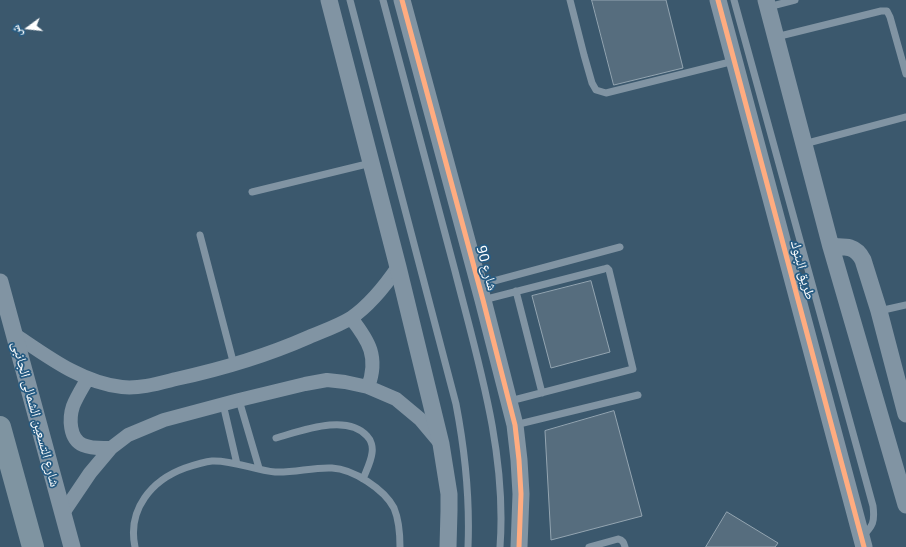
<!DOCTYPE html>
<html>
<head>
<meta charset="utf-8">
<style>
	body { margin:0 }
	#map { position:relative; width:906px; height:547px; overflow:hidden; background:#3b586d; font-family:"Exo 2","Noto Naskh Arabic",sans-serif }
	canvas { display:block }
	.north { position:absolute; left:8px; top:8px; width:40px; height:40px; -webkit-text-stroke:3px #265b82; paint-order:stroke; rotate:255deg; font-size:11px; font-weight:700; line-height:16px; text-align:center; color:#fff }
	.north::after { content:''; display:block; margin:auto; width:14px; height:18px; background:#fff; clip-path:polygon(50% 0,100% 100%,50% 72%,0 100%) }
</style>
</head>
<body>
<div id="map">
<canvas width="906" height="547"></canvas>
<div class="north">ش</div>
</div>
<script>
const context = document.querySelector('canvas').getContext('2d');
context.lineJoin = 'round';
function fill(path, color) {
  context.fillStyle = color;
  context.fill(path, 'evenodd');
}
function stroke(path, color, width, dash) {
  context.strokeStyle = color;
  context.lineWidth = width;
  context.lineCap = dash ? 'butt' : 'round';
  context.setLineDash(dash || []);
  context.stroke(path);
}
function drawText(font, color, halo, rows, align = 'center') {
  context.font = font + ' "Exo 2","Noto Naskh Arabic",sans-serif';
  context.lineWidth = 3.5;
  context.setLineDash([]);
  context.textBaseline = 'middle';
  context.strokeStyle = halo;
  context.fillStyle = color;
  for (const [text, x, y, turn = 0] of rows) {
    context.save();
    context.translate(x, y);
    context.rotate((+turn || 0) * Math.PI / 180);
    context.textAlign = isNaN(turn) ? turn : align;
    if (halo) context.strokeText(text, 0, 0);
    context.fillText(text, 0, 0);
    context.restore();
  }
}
const building = new Path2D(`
	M 592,0 L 666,0 L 683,68 L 614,85 Z
	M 591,281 L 610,352 L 551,368 L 532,296 Z
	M 614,411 L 642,516 L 551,540 L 545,431 Z
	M 727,512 L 778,543 L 775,547 L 706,547 Z`);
const service = new Path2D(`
	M 350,0 L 456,404 C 465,451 470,499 468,547
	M 383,0 C 407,90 431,181 455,271 C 478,361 507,453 500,547
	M 570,0 L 584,55 L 592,83 L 596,90 L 606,93 L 734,61
	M 734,0 L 873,506 C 875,522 873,526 862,537
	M 768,7 L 795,0
	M 776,37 L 881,11 L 887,11 L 890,17 L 906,74
	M 804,144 L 906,117
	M 252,192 L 371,163
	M 200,235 L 234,365
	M 479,285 L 620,247
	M 516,291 L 542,393
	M 483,300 L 604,269 L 607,268 L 609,270 L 633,369 L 510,401
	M 879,311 L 906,305
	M 239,400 L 259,468
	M 223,404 L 237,464
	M 515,425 L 638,395
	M 276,438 C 301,431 347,413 367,436 C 371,440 373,447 372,453 C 371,462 366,471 363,479
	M 135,547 C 127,509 152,480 185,468 C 194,465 203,462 212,461 C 233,460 254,470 275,472 C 294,473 313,467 332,468 C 353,469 384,489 394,508 C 399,520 400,534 400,547
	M 589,547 L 618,539 C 623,540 624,543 625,547`);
const minor = new Path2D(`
	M 351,318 C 369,341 379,357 368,387
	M 14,334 C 47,356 82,383 122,387 C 140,389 160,383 176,379 C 222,369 266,356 309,337 C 323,331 338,326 351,318 C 370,305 385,286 398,267
	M 88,378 C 83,387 77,396 73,406 C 69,418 69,439 83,445 C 92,449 102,448 111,448
	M 63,513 L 90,473 L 111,448 L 128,435 L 164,420 L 239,400 L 305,384 L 327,380 L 345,382 L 368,387 L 396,399 L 420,419 L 441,444`);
const tertiary = new Path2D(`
	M 329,0 L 398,267 L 441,444 L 449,494 L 449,511 L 448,547
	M 402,0 L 483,300 L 515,425 L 519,460 L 521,494 L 519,547
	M 718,0 L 864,547
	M 766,0 L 831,247 L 906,505
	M 831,247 C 846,246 856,246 863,260 L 879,311 L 906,414
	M 0,282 L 72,547`);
const primary = new Path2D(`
	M 0,427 L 33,547`);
const cycleway = new Path2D(`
	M 402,0 L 483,300 L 515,425 L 519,460 L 521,494 L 519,547
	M 718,0 L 864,547`);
const streetNames = [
	["شارع 90",487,268,75],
	["طريق البنوك",803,270,75],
	["شارع التسعين الشمالى الجانبى",36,414,75]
];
fill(building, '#566d7e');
stroke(building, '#94a5b1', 1);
stroke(service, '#8194a3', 7);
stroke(minor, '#8194a3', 14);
stroke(tertiary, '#8194a3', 17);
stroke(primary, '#7f94a1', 22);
stroke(cycleway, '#ffac80', 5);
drawText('14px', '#fff', '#265b82', streetNames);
</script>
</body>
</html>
